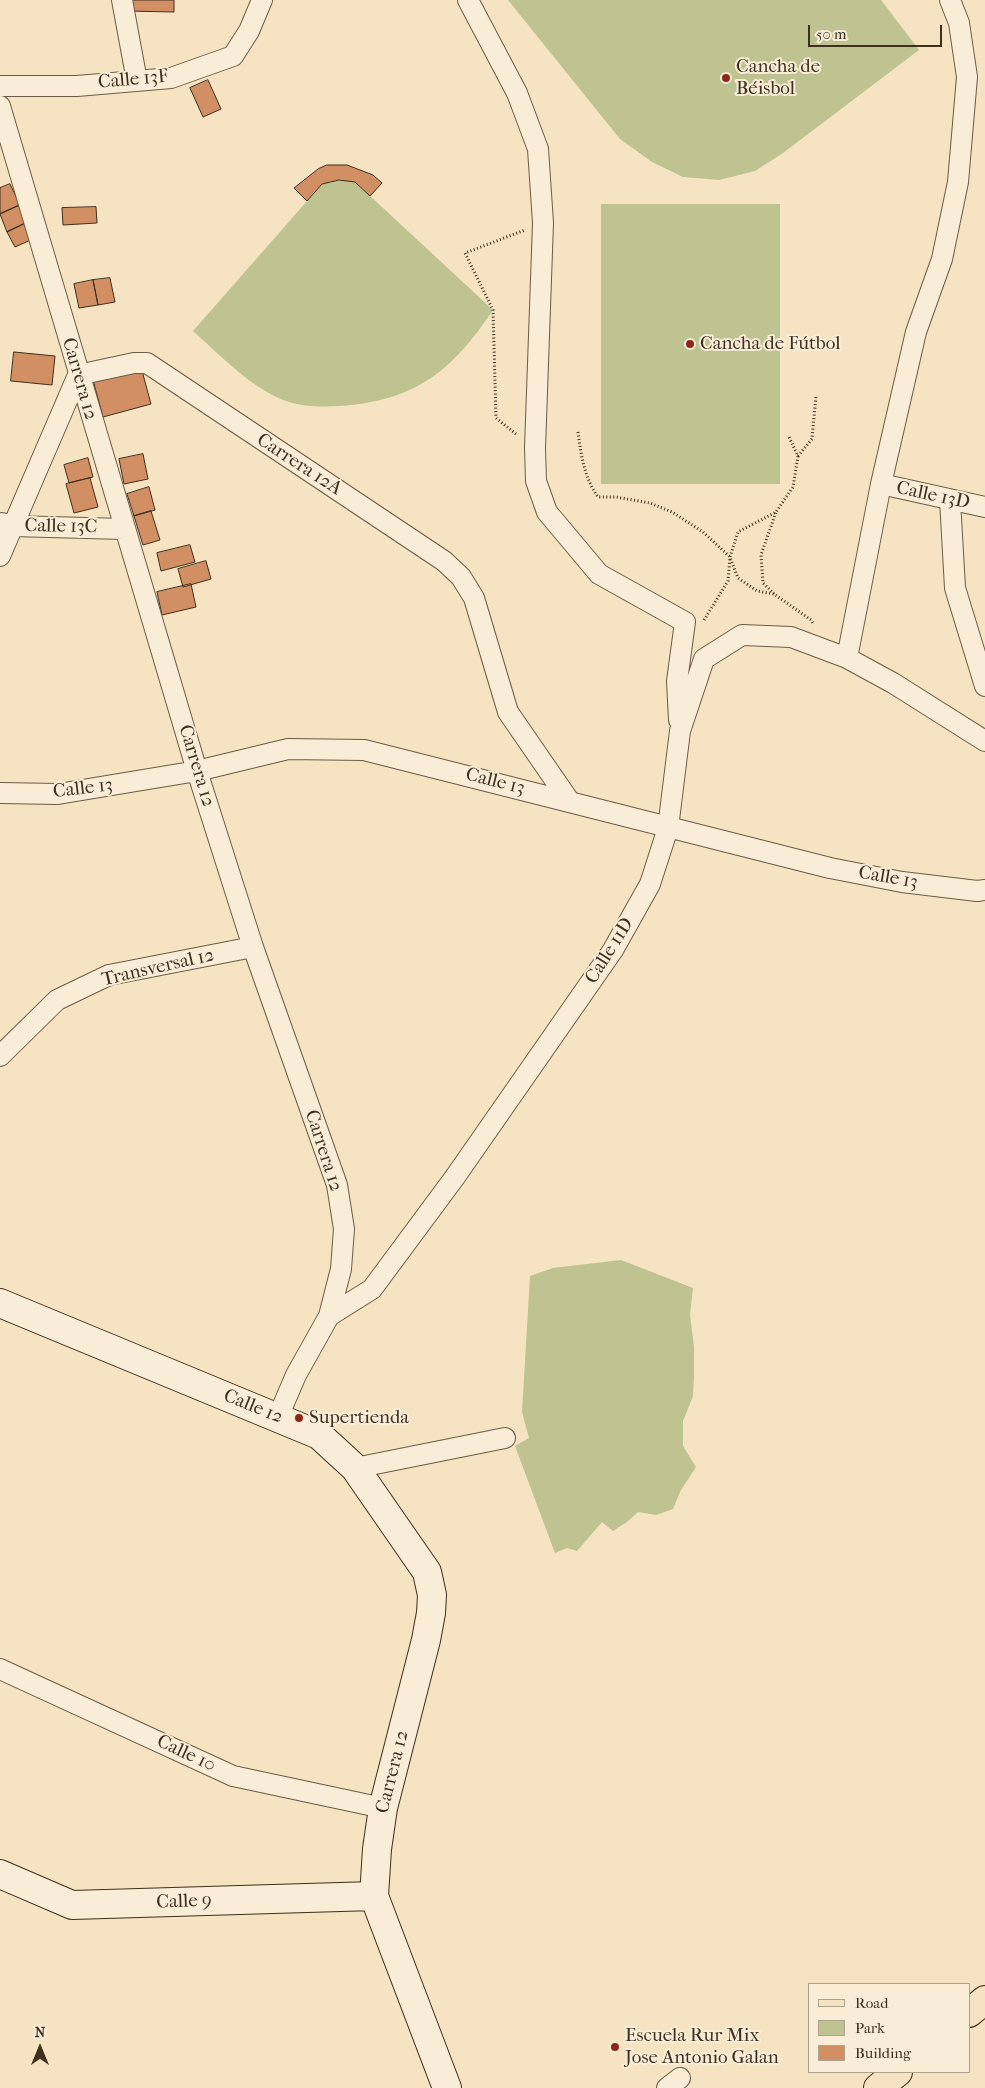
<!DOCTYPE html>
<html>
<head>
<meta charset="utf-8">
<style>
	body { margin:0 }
	#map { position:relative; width:985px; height:2088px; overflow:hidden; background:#f6e3c1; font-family:"IM FELL French Canon",serif }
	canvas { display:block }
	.legend { position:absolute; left:808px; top:1983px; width:162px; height:90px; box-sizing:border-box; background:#f9edd7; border:1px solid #aea18d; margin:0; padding:6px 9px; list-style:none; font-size:15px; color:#3e2f1e }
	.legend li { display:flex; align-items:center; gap:10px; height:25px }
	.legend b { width:25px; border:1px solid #aea18d }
	.north { position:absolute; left:15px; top:2023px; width:50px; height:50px; -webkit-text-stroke:4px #f9edd7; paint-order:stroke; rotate:0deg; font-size:14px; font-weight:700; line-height:20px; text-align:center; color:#3e2f1e }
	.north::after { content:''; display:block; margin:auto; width:18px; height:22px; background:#3e2f1e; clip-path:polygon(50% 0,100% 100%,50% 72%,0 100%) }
	.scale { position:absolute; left:808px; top:25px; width:134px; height:22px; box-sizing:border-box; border:2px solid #3e2f1e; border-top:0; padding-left:6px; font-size:15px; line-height:18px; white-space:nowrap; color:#3e2f1e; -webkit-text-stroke:4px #f9edd7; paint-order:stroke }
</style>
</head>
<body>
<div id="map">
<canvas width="985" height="2088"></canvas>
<ul class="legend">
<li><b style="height:6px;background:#f6e3c1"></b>Road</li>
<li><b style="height:14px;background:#bec391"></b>Park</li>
<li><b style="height:14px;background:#d28f64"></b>Building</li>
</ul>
<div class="north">N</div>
<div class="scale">50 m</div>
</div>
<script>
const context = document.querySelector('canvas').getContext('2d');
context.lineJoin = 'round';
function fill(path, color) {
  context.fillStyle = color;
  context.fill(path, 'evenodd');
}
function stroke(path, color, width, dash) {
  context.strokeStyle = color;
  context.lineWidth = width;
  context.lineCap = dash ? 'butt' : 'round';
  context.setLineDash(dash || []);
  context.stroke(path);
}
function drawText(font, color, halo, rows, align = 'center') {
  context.font = font + ' "IM FELL French Canon",serif';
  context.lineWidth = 4;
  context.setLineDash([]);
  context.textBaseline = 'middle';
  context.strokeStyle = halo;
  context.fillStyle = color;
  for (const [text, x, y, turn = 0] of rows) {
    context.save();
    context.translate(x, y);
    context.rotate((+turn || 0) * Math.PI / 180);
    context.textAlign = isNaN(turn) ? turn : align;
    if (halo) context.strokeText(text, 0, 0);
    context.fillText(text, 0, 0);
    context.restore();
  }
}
const green = new Path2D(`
	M 508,0 L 881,0 L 919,50 L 783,153 L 755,171 L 719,180 L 683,177 L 652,162 L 620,139 Z
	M 339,180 L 355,182 L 493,310 C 452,371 416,401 339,406 C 320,407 302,407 283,400 C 248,385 221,356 193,331 L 322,184 Z
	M 601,204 L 780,204 L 780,484 L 601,484 Z
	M 621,1260 L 693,1288 L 690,1315 L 694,1347 L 694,1375 L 693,1396 L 683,1421 L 683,1446 L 696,1467 L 681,1490 L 673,1509 L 656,1515 L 638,1512 L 627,1522 L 613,1531 L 602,1522 L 577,1551 L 567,1548 L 555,1553 L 515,1446 L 529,1438 L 522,1412 L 530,1276 L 553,1268 Z`);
const building = new Path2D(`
	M 126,0 L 174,0 L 174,12 L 126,11 Z
	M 208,80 L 221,109 L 203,117 L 190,88 Z
	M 327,165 L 347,165 L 373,175 L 382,183 L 370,196 L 355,182 L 339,180 L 322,184 L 307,201 L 294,188 L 318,169 Z
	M 10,184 L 20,205 L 0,214 L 0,188 Z
	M 20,205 L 28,222 L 7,232 L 0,214 Z
	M 96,207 L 97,223 L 63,225 L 62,208 Z
	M 28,222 L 35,238 L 15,247 L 7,232 Z
	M 110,278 L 115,302 L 98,305 L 93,280 Z
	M 93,280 L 98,305 L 79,308 L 74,284 Z
	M 14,352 L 55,356 L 52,385 L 11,381 Z
	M 141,367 L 151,404 L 103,417 L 93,380 Z
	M 143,454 L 148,479 L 124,484 L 119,459 Z
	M 88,458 L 93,477 L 69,483 L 64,465 Z
	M 90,478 L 98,507 L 74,513 L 66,484 Z
	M 149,487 L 155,510 L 134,516 L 127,494 Z
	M 151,511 L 160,540 L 143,545 L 134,516 Z
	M 190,545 L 195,562 L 161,571 L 157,553 Z
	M 206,561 L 211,579 L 183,587 L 178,569 Z
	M 191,584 L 196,607 L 162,615 L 157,592 Z`);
const path = new Path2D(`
	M 578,432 C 581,455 584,477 598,497 L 616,497 L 650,503 L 672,512 L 703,532 L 730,557 L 738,578 L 757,591 L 774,594 L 811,620 L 814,625
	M 516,434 L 496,418 L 493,310 L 465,253 L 525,230
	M 798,456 L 812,439 L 816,396
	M 774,594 L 763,583 L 761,555 L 776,512
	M 704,620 L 728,581 L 730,557 L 738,532 L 776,512 L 793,487 L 798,456 L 789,437`);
const street = new Path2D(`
	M 122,0 L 137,81
	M 468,0 L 517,93 L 538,149 L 543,223 L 535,448 L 536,481 L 547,512 L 599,574 L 685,622 L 677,681 L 679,720
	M 0,86 L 77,86 L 171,78 L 233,56 L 249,31 L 262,0
	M 0,106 L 197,771 L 253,947 L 337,1185 L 344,1229 L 341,1269 L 329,1316 L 296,1375 L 278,1417
	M 881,484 L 985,507
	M 950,500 L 955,588 L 985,686
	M 2,523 L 12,526 L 124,529
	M 0,556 L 78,375 L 134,363 L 147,363 L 444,561 L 461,577 L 474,598 L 508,712 L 570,802
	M 847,658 L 881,484 L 916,332 L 942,259 L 958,182 L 967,77 L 959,23 L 950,0
	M 0,793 L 58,794 L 197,771 L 288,749 L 364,750 L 830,868 L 902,882 L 977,891 L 985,890
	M 0,1056 L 57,1000 L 109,975 L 253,947
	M 329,1316 L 372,1289 L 455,1177 L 613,950 L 650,884 L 668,828 L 680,731 L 704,659 L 742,635 L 791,637 L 847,658 L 893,683 L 985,741
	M 355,1468 L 505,1438
	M 0,1669 L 233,1776 L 383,1808
	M 667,2088 L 680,2078`);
const secondary = new Path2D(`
	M 0,1303 L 319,1435 L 355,1468 L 427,1572 L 432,1595 L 431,1613 L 426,1640 L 383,1808 L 377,1849 L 374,1896 L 447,2088
	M 0,1874 L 72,1905 L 374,1896`);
const primary = new Path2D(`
	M 969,2013 L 985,2000
	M 878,2088 L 898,2072`);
const markers = [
	[726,78,5,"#8f2418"],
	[690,344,5,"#8f2418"],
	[299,1418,5,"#8f2418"],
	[615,2047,5,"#8f2418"]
];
const poiNames = [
	["Cancha de",736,67],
	["Béisbol",736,89],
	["Cancha de Fútbol",700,344],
	["Supertienda",309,1418],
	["Escuela Rur Mix",625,2036],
	["Jose Antonio Galan",625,2058]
];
const streetNames = [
	["Calle 13F",133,80,-5],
	["Carrera 12",79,379,74],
	["Carrera 12A",299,465,33],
	["Calle 13D",933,496,12],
	["Calle 13C",61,527,1],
	["Carrera 12",196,766,73],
	["Calle 13",495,782,14],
	["Calle 13",83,789,-7],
	["Calle 13",888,878,10],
	["Calle 11D",610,951,-58],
	["Transversal 12",158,968,-13],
	["Carrera 12",323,1151,72],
	["Calle 12",253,1407,22],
	["Calle 10",186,1754,25],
	["Carrera 12",393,1772,-76],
	["Calle 9",184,1902,-2]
];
fill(green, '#bec391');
fill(building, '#d28f64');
stroke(building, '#3e2f1e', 1);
stroke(street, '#6c5c47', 22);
stroke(secondary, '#3e2f1e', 30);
stroke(primary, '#3e2f1e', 30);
stroke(path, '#3e2f1e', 3, [1, 2.5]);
stroke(street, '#f9edd7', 20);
stroke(secondary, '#f9edd7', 28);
stroke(primary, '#f6e3c1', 28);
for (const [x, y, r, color] of markers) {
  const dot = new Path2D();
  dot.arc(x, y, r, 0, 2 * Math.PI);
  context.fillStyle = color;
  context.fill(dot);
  stroke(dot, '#f9edd7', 2);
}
drawText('19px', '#3e2f1e', '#f9edd7', poiNames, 'left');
drawText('19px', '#3e2f1e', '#f9edd7', streetNames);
</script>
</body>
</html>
